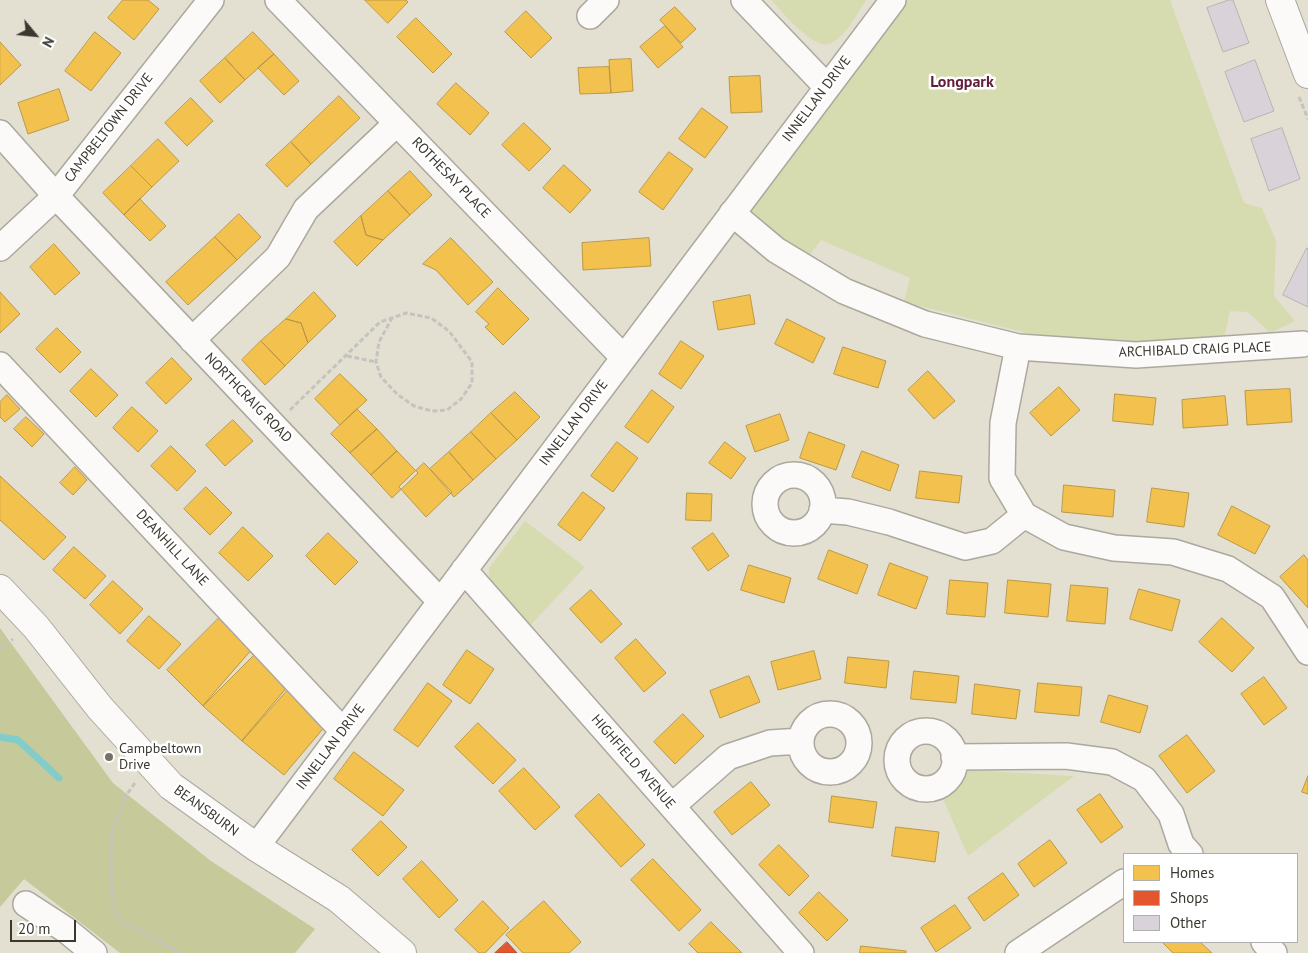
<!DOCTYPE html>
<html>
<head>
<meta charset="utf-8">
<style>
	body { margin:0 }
	#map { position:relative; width:1308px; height:953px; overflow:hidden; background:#e3e0d2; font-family:"PT Sans",sans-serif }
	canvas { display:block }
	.legend { position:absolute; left:1123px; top:853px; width:175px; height:90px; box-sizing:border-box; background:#fff; border:1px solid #b0afac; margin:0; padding:6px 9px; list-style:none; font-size:15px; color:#3a382f }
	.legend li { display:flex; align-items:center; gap:10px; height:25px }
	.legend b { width:25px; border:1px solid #b0afac }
	.north { position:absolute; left:10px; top:10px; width:50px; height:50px; -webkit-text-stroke:4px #fff; paint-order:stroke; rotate:118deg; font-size:14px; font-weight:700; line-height:20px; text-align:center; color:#3a382f }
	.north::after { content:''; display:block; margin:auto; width:18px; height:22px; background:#3a382f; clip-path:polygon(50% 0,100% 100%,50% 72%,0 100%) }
	.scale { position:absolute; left:10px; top:920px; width:66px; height:22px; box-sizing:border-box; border:2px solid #3a382f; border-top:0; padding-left:6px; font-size:15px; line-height:18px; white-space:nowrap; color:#3a382f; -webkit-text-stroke:4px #fff; paint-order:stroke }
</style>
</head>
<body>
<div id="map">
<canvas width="1308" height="953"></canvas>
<ul class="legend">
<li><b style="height:14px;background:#f2c14e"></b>Homes</li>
<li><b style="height:14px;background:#e4572e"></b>Shops</li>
<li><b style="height:14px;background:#d9d2d9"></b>Other</li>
</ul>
<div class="north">N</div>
<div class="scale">20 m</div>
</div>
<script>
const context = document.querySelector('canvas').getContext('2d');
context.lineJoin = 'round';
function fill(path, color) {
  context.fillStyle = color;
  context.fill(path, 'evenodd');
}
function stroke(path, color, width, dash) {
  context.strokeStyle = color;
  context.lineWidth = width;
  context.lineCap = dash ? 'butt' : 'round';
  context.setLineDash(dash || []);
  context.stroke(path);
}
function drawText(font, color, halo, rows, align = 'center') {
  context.font = font + ' "PT Sans",sans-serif';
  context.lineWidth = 5;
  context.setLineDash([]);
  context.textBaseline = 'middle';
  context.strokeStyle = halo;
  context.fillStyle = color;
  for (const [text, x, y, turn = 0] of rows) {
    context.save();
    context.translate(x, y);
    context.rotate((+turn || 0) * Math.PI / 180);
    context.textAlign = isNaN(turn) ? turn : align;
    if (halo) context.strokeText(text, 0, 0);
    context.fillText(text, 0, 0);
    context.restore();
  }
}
const green = new Path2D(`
	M 771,0 L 866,0 C 857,14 847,34 832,43 C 815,53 782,11 771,0 Z
	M 907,0 L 1170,0 L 1244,203 L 1262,208 L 1276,241 L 1274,296 L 1295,321 L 1270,333 L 1248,312 L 1230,311 L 1223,342 L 1148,344 L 1031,334 L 904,302 L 910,278 L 821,240 L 808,257 L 749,213 Z
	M 525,521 L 585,567 L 528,628 L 492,591 L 489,578 L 489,568 Z
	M 969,770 L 1074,776 L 968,856 L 943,799 L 958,787 Z`);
const forest = new Path2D(`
	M 0,628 L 113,783 L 211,861 L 315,929 L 295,953 L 120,953 L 24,879 L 0,907 Z`);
const homes = new Path2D(`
	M 123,0 L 148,0 L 159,9 L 134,40 L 108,18 Z
	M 365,0 L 406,0 L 408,2 L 388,23 Z
	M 675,7 L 696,29 L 681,43 L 660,20 Z
	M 526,11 L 552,38 L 531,58 L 505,32 Z
	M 416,18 L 452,54 L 433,73 L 397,37 Z
	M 665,26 L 683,47 L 658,68 L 640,47 Z
	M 95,32 L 121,53 L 91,91 L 65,71 Z
	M 253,32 L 274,54 L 245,80 L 225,58 Z
	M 0,42 L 21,65 L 0,85 Z
	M 274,54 L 299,81 L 284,95 L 258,68 Z
	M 225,58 L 245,80 L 220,103 L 200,81 Z
	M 631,59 L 633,91 L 611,93 L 609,60 Z
	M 609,67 L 611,93 L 580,94 L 578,68 Z
	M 760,76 L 762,112 L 731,113 L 729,77 Z
	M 456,83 L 489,113 L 470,135 L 437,104 Z
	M 59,89 L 69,120 L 28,134 L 18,103 Z
	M 339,96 L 360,118 L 311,164 L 291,142 Z
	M 191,98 L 213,121 L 187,146 L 165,123 Z
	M 702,108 L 728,127 L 705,158 L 679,139 Z
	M 524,123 L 551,149 L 529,171 L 502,145 Z
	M 158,139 L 179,161 L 152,187 L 131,166 Z
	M 291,142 L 311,164 L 287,187 L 266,165 Z
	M 669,152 L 693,169 L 663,210 L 639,192 Z
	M 564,165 L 591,190 L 570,213 L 543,188 Z
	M 131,166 L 152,187 L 124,215 L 103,193 Z
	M 410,171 L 432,195 L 410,215 L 388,191 Z
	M 388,191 L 410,215 L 383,240 L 366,235 L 361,216 Z
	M 140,199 L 166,226 L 150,241 L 124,215 Z
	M 239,214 L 261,237 L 237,260 L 215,237 Z
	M 361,216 L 366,235 L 383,240 L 357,266 L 334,242 Z
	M 215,237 L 237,260 L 188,305 L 166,282 Z
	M 451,238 L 493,282 L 468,305 L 436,270 L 423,264 Z
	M 649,238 L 651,266 L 583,270 L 582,243 Z
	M 54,244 L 80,273 L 55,295 L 30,267 Z
	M 498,288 L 529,319 L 503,345 L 485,327 L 489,324 L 476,312 Z
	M 0,292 L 20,314 L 0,333 Z
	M 314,292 L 336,316 L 308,343 L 301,323 L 286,319 Z
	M 750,295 L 755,324 L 718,330 L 713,302 Z
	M 286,319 L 301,323 L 308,343 L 285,366 L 261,341 Z
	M 787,319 L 825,338 L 813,363 L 775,344 Z
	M 57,328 L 81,352 L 60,373 L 36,349 Z
	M 261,341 L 285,366 L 265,385 L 242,360 Z
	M 681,341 L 704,356 L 681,389 L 659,374 Z
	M 843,347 L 886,361 L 878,388 L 834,374 Z
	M 172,358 L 192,379 L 166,404 L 146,383 Z
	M 91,369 L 118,395 L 96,417 L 70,391 Z
	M 928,371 L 955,401 L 934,419 L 908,390 Z
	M 340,374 L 367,400 L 340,425 L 315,399 Z
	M 1059,387 L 1080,410 L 1051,436 L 1030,413 Z
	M 1290,389 L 1292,422 L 1247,425 L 1245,391 Z
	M 652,390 L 674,407 L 648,443 L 625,427 Z
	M 515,392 L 540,417 L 517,440 L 491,413 Z
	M 1115,394 L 1156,398 L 1153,425 L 1113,421 Z
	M 7,395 L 20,409 L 5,422 L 0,417 L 0,402 Z
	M 1225,396 L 1228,425 L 1183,428 L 1182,400 Z
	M 132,407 L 158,431 L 138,452 L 113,428 Z
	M 357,409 L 377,429 L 350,453 L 331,434 Z
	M 491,413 L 517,440 L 496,459 L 471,432 Z
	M 780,414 L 789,440 L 755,452 L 746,426 Z
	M 26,417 L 44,434 L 32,447 L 14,429 Z
	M 233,420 L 253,441 L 225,466 L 206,445 Z
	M 377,429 L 397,451 L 371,475 L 350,453 Z
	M 471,432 L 496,459 L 473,480 L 449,452 Z
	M 809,432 L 845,445 L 836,470 L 800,458 Z
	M 617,442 L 638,458 L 613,492 L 591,476 Z
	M 725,442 L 746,458 L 731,479 L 709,463 Z
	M 171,446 L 196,471 L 177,491 L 151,466 Z
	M 397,451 L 418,473 L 392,498 L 371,475 Z
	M 862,451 L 899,465 L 890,491 L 852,477 Z
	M 449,452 L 473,480 L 454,497 L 430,469 Z
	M 424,463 L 452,492 L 426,517 L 399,487 Z
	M 75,467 L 87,480 L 73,495 L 60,483 Z
	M 920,471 L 962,476 L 959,503 L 916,498 Z
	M 0,476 L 66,537 L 44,560 L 0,520 Z
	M 1064,485 L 1115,490 L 1113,517 L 1062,512 Z
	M 206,487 L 232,513 L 210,535 L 184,509 Z
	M 1152,488 L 1189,493 L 1184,527 L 1147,522 Z
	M 583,492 L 605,508 L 580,541 L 558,525 Z
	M 687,493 L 712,494 L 711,521 L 686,520 Z
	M 1232,506 L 1270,526 L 1255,554 L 1218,535 Z
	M 243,527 L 273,556 L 248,581 L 219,553 Z
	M 328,533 L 358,562 L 335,585 L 306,556 Z
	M 713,533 L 729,556 L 708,571 L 692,548 Z
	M 74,547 L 106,576 L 85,599 L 53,570 Z
	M 829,550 L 868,565 L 857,594 L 818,579 Z
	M 1304,555 L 1308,560 L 1308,608 L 1280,577 Z
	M 890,563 L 928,577 L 916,609 L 878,595 Z
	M 749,565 L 791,578 L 784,603 L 741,590 Z
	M 950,580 L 988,583 L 985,617 L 947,614 Z
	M 1008,580 L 1051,584 L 1048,617 L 1005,613 Z
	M 113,581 L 143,609 L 120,634 L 90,605 Z
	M 1071,585 L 1108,588 L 1105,624 L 1067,621 Z
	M 1139,589 L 1180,600 L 1172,631 L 1130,619 Z
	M 591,590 L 622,624 L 601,643 L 570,609 Z
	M 222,615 L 258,651 L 203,706 L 167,670 Z
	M 149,616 L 181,644 L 159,669 L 127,641 Z
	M 1222,618 L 1254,648 L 1232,672 L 1199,642 Z
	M 636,639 L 666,673 L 644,692 L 615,658 Z
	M 467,650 L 494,669 L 470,704 L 443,685 Z
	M 814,651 L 821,679 L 778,690 L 771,662 Z
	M 250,652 L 290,687 L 242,741 L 203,706 Z
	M 848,657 L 889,661 L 886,688 L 845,683 Z
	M 914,671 L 959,676 L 956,703 L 911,699 Z
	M 749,676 L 760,702 L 720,718 L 710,691 Z
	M 1264,677 L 1287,708 L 1264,725 L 1241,694 Z
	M 428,683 L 452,701 L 418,747 L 394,730 Z
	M 1038,683 L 1082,687 L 1079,716 L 1035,712 Z
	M 975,684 L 1020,690 L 1016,719 L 972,714 Z
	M 286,689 L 327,724 L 284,775 L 242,741 Z
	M 1109,695 L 1148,706 L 1140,733 L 1101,722 Z
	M 683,714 L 704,736 L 675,764 L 654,742 Z
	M 478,723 L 516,760 L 493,784 L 455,747 Z
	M 1187,735 L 1215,771 L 1187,793 L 1159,756 Z
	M 354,752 L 404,790 L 383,816 L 334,779 Z
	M 524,768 L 560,807 L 535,830 L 499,791 Z
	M 1308,776 L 1308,794 L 1302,792 Z
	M 751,782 L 770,805 L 732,835 L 714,812 Z
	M 599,794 L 645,845 L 621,867 L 575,816 Z
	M 1100,794 L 1123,827 L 1101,843 L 1077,810 Z
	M 832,796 L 877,802 L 873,828 L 829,822 Z
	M 381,821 L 407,847 L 378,876 L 352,850 Z
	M 896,827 L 939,832 L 935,862 L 892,856 Z
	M 1050,840 L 1067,863 L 1034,887 L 1018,864 Z
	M 779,845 L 809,876 L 789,896 L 759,865 Z
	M 653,859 L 701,910 L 679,931 L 631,880 Z
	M 422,861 L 458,900 L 439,918 L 403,879 Z
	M 1003,873 L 1019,895 L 984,921 L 968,898 Z
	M 819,892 L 848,920 L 827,941 L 799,913 Z
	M 483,901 L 509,928 L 485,953 L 479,953 L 455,930 Z
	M 544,901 L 581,942 L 569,953 L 523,953 L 506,935 Z
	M 955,905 L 971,928 L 936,952 L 921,928 Z
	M 711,922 L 742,953 L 698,953 L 689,944 Z
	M 1165,942 L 1200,942 L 1212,953 L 1173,953 L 1163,943 Z
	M 861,946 L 906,951 L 906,953 L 860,953 Z`);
const shops = new Path2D(`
	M 507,942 L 517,953 L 495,953 Z`);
const stream = new Path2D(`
	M 0,737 L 18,740 L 59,778`);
const building = new Path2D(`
	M 1229,0 L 1233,0 L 1249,43 L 1223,52 L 1207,8 Z
	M 1255,60 L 1274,111 L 1244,122 L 1225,72 Z
	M 1282,128 L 1300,179 L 1269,191 L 1251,139 Z
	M 1307,248 L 1308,249 L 1308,307 L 1283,295 Z`);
const path = new Path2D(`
	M 1299,97 L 1308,119
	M 347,356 L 376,362
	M 290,410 L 380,322 L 392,318 L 406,313 L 431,318 L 449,331 L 472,362 L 472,383 L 461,399 L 447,410 L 432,411 L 414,406 L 397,394 L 381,377 L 376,362 L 379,342 L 392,318
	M 0,650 L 13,639
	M 135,783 L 127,794 L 112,831 L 111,861 L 112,903 L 120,921 L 147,934 L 180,953`);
const minor = new Path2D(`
	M 278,0 L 623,357
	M 744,0 L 826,86
	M 590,16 L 606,0
	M 0,133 L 56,196 L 440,601
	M 732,213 L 776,250 L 844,291 L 925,324 L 1018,347 L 1136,355 L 1303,344
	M 0,248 L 56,196 L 211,0
	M 192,340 L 278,257 L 306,209 L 397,123
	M 1018,347 L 1003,423 L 1002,478 L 1024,515 L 1064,537 L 1114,548 L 1173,552 L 1228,569 L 1272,597 L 1308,652
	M 0,365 L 343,731
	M765 504a29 29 0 1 1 58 0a29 29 0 1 1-58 0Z
	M 822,510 L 848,512 L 889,522 L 965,547 L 992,541 L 1024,515
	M 464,570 L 801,953
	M801 743a29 29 0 1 1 58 0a29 29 0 1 1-58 0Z
	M897 760a29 29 0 1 1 58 0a29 29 0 1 1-58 0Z
	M 954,757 L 1066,756 L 1112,762 L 1144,779 L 1171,814 L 1181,844 L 1190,854
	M 672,806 L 728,757 L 770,743 L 801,741
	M 256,847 L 893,0
	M 26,904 L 66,930 L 94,953
	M 1264,942 L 1274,953
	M 1018,953 L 1124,882`);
const major = new Path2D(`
	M 1280,0 L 1308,74
	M 0,589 L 36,627 L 100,708 L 171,786 L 256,847 L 339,899 L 402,953`);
const markers = [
	[109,757,5,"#757368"]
];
const streetNames = [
	["INNELLAN DRIVE",817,99,-53],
	["CAMPBELTOWN DRIVE",109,128,-52],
	["ROTHESAY PLACE",451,178,46],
	["ARCHIBALD CRAIG PLACE",1195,350,-2],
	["NORTHCRAIG ROAD",248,398,46],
	["INNELLAN DRIVE",574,423,-53],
	["DEANHILL LANE",172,548,47],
	["INNELLAN DRIVE",331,747,-53],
	["HIGHFIELD AVENUE",633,762,49],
	["BEANSBURN",206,811,36]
];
const poiNames = [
	["Campbeltown",119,749],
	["Drive",119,765]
];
const quarterNames = [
	["Longpark",962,82]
];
fill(green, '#d7dbb0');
fill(forest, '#c6c99a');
fill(homes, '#f2c14e');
stroke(homes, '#bb9845', 1);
fill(shops, '#e4572e');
stroke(shops, '#b14e2e', 1);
stroke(stream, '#82ccca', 7);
fill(building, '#d9d2d9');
stroke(building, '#b6b4b2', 1);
stroke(minor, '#aba89e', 28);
stroke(major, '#aba89e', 30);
stroke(path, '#c4c4bf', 3, [5, 2.5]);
stroke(minor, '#fbfaf8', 25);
stroke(major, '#fbfaf8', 28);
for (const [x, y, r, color] of markers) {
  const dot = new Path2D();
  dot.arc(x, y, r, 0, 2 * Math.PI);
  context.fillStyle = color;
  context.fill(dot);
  stroke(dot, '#fff', 2);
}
drawText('14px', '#3a382f', '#fff', streetNames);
drawText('14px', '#3a382f', '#fff', poiNames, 'left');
drawText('bold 16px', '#601e39', '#fff', quarterNames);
</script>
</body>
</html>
